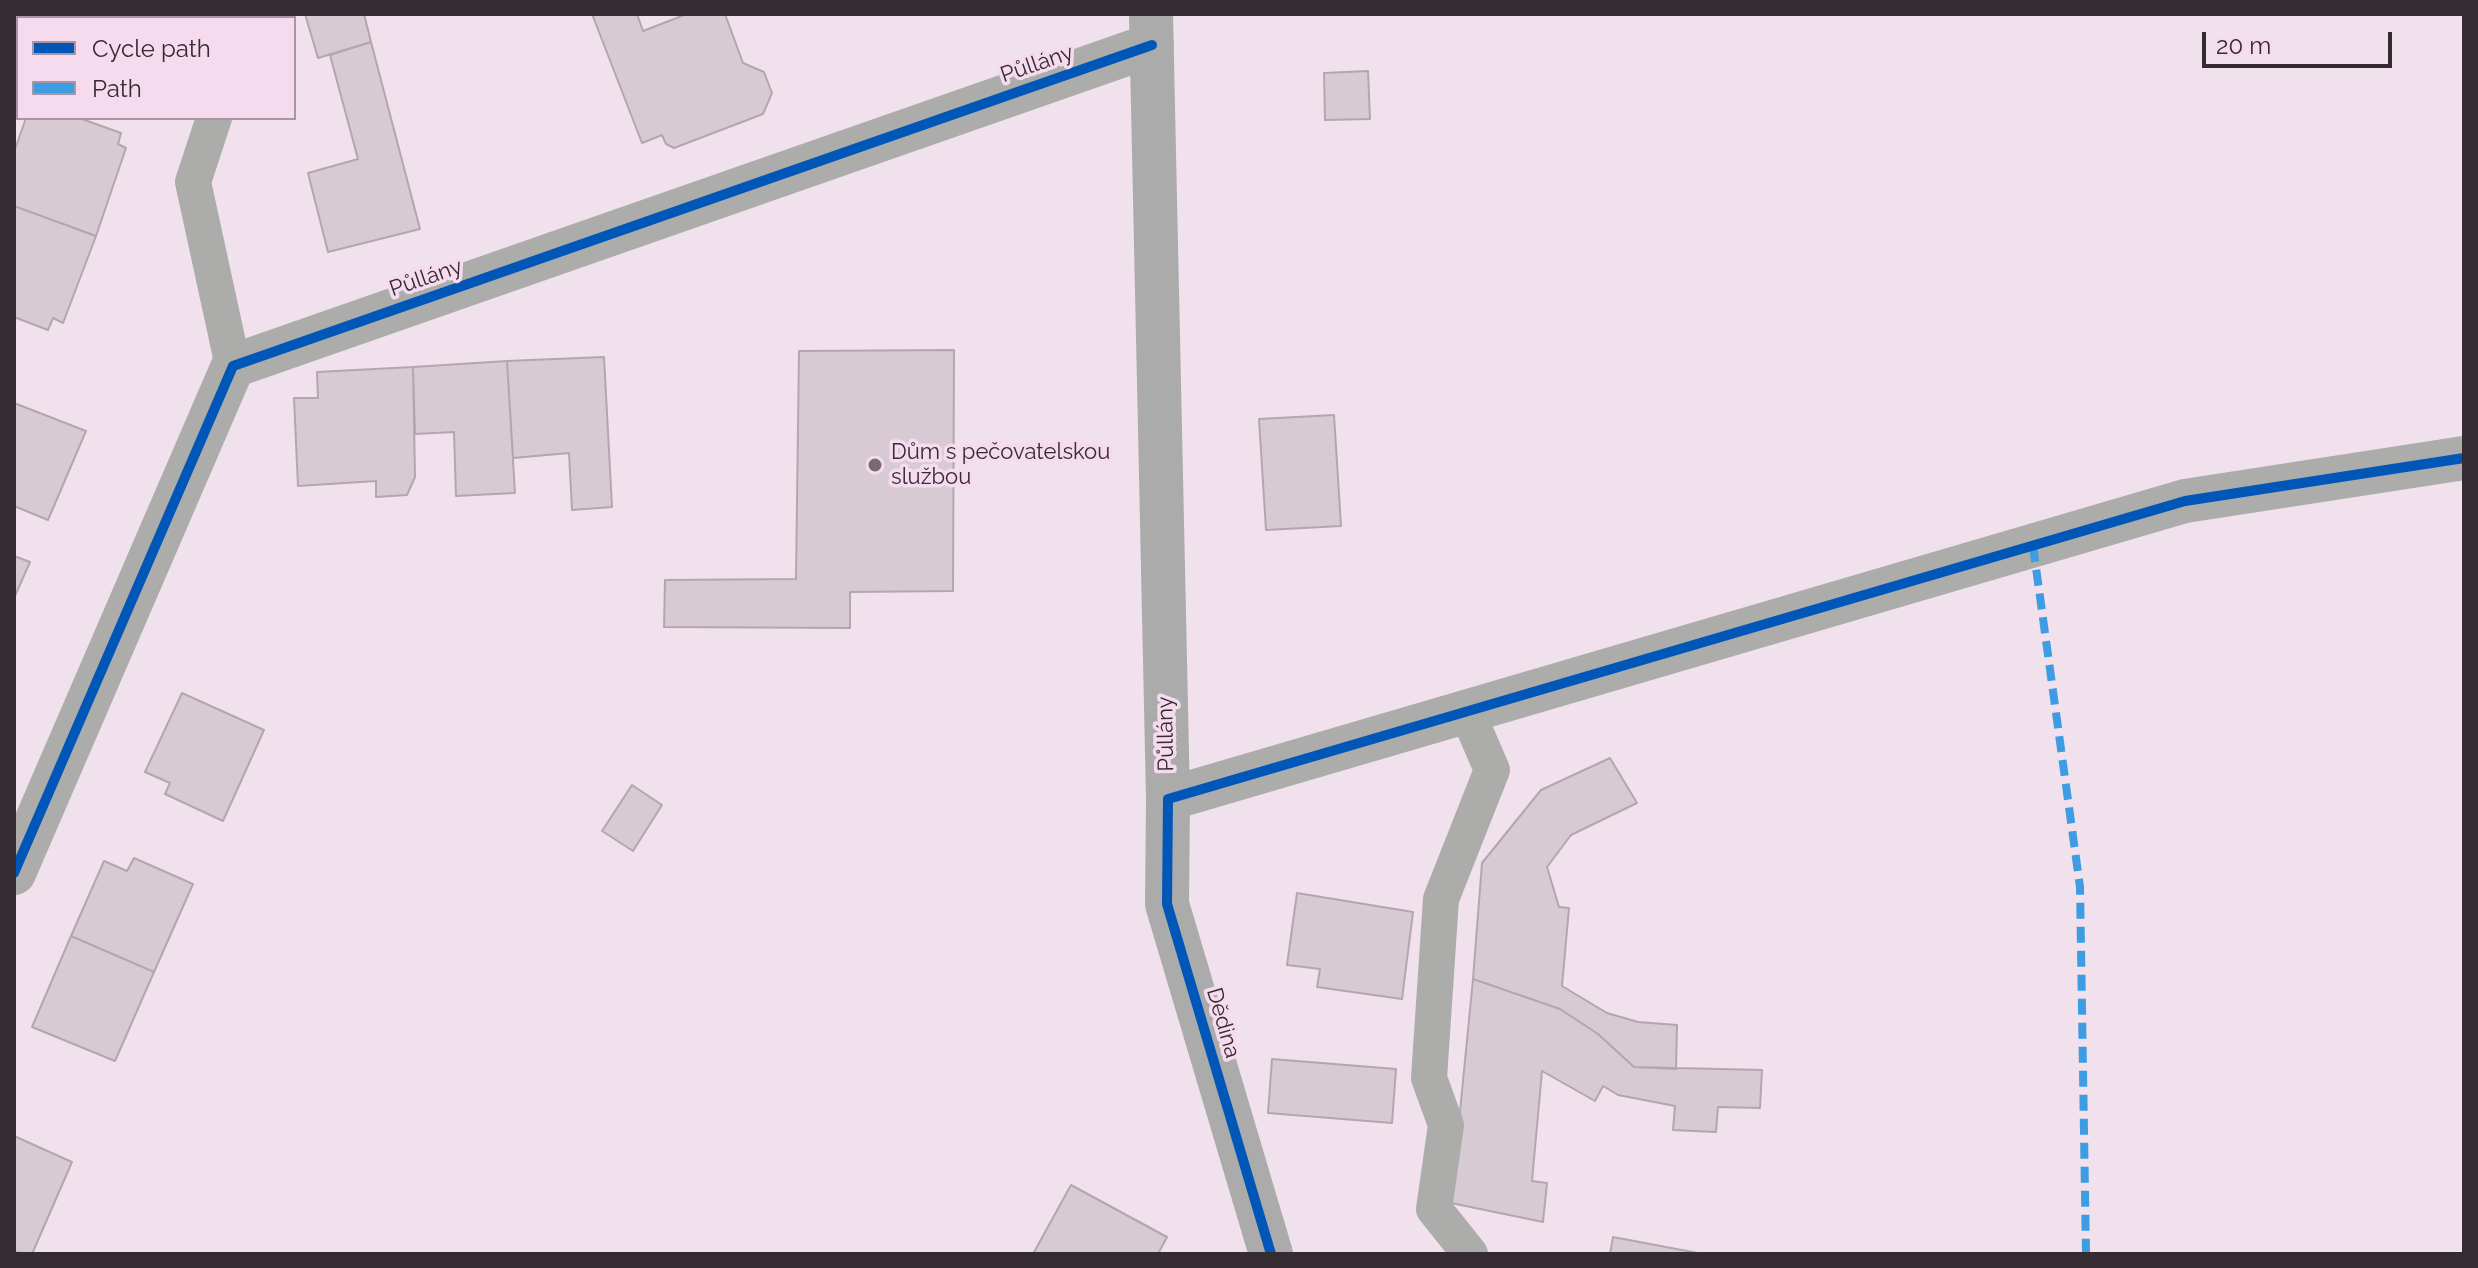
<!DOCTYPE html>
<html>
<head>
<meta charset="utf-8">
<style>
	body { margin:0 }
	#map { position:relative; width:2478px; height:1268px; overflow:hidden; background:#f0e1ec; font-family:Raleway,sans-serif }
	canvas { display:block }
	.frame { position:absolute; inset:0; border:16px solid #352b32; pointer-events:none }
	.legend { position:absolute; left:16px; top:16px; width:280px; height:104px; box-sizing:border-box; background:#f6dbef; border:2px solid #a995a3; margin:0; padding:10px 14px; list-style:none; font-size:24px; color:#352b32 }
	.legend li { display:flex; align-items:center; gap:16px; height:40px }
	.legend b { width:40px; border:2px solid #a995a3 }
	.scale { position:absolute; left:2202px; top:32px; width:190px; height:36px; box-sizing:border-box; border:4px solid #352b32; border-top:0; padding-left:10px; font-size:24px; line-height:28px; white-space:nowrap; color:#352b32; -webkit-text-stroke:6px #f6dbef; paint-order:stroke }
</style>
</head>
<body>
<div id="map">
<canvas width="2478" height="1268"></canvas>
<div class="frame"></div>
<ul class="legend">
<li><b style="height:10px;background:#0057b8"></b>Cycle path</li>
<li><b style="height:10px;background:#3e9ce2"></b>Path</li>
</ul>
<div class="scale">20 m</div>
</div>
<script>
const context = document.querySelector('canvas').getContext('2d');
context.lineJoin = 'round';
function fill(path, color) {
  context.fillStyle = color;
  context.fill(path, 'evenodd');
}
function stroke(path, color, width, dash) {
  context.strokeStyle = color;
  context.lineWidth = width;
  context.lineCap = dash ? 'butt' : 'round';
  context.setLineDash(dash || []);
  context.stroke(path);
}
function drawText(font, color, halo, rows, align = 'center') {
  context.font = font + ' Raleway,sans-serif';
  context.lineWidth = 7;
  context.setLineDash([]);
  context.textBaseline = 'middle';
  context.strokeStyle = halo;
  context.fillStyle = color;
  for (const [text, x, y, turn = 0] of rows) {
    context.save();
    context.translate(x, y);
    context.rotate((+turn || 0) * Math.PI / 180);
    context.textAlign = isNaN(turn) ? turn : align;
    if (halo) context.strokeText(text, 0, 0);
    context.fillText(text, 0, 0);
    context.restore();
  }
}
const building = new Path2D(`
	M 305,14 L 364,14 L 371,42 L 318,58 Z
	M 592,14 L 637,14 L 643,31 L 687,14 L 725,14 L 743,63 L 764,72 L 772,93 L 763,114 L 674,148 L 666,144 L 662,135 L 642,143 Z
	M 371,42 L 420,229 L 328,252 L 308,173 L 358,159 L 330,55 Z
	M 1368,71 L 1370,119 L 1325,120 L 1324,73 Z
	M 26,118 L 79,118 L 121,133 L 118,144 L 126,148 L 96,236 L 14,206 L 14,152 Z
	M 14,206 L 96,236 L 63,323 L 53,318 L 48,330 L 14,317 Z
	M 954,350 L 953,591 L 850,592 L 850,628 L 664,627 L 665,580 L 796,579 L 799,351 Z
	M 604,357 L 612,507 L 572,510 L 569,453 L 513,458 L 507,361 Z
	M 507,361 L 515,493 L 456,496 L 454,432 L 415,434 L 413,367 Z
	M 413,367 L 415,477 L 407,495 L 376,497 L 376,481 L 298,486 L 294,398 L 318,398 L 317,372 Z
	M 14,403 L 86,431 L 48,520 L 14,506 Z
	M 1334,415 L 1341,526 L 1266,530 L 1259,419 Z
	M 14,556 L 30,562 L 14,598 Z
	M 182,693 L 264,730 L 223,821 L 165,794 L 170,783 L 145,772 Z
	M 1610,758 L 1637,803 L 1571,835 L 1547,867 L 1559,907 L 1569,908 L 1562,986 L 1607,1013 L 1638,1022 L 1677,1025 L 1676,1069 L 1634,1067 L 1598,1034 L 1560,1009 L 1473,979 L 1482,863 L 1541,790 Z
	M 632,785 L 662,805 L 633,851 L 602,831 Z
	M 134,858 L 193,884 L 154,972 L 71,936 L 104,861 L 127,871 Z
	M 1297,893 L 1413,912 L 1402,999 L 1317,987 L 1320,969 L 1287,965 Z
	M 71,936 L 154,972 L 115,1061 L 32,1027 Z
	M 1473,979 L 1560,1009 L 1598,1034 L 1634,1067 L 1762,1070 L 1760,1108 L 1718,1107 L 1716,1132 L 1673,1130 L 1675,1106 L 1618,1095 L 1603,1086 L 1595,1101 L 1542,1071 L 1532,1181 L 1547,1183 L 1543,1222 L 1451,1203 Z
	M 1272,1059 L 1396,1069 L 1392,1123 L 1268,1113 Z
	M 14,1136 L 72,1162 L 32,1254 L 14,1252 Z
	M 1071,1185 L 1167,1237 L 1158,1254 L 1033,1254 Z
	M 1613,1237 L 1703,1254 L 1610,1254 Z`);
const lane = new Path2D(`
	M 249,18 L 250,14
	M 214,118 L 193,182 L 233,366
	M 1467,712 L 1492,770 L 1441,899 L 1429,1078 L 1446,1125 L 1434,1209 L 1470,1254`);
const street = new Path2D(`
	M 1168,799 L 2185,501 L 2464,458
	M 14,873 L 233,366 L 1152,45`);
const secondary = new Path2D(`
	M 1151,14 L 1168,799 L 1167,904 L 1271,1254`);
const quiet = new Path2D(`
	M 2033,546 L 2080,887 L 2086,1254`);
const cycleway = new Path2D(`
	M 14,873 L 233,366 L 1152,45
	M 1271,1254 L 1167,904 L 1168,799 L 2185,501 L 2464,458`);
const markers = [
	[875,465,8,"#766b73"]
];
const streetNames = [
	["Půllány",1037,64,-19],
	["Půllány",426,278,-19],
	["Půllány",1166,734,-91],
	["Dědina",1223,1023,74]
];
const poiNames = [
	["Dům s pečovatelskou",891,452],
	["službou",891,477]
];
fill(building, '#d7cad3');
stroke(building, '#b2a7af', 2);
stroke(lane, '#acacab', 36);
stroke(street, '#acacab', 44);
stroke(secondary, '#acabab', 44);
stroke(quiet, '#3e9ce2', 8, [16, 8]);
stroke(cycleway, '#0057b8', 10);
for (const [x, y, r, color] of markers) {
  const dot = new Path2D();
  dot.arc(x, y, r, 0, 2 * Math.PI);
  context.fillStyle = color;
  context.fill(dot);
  stroke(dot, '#f6dbef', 3);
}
drawText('22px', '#352b32', '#f6dbef', streetNames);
drawText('22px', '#352b32', '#f6dbef', poiNames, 'left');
</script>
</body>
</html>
